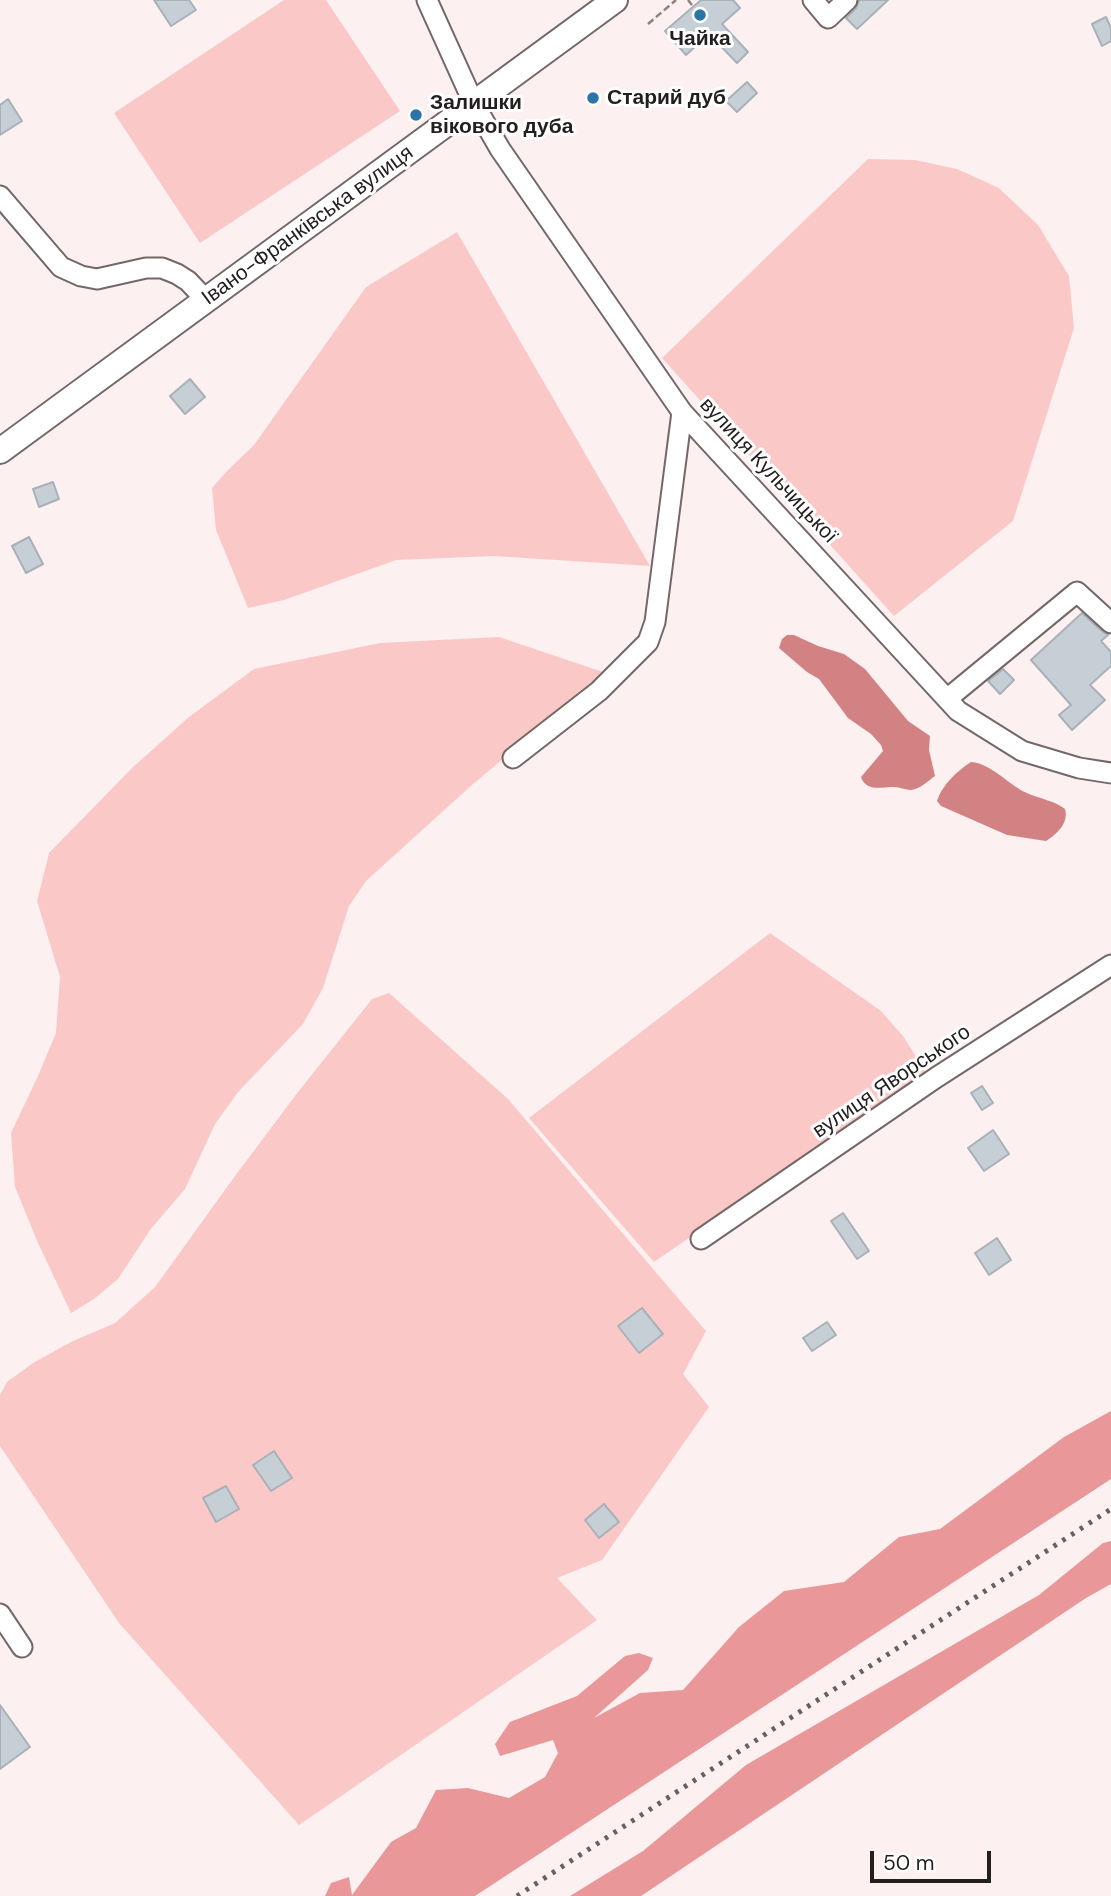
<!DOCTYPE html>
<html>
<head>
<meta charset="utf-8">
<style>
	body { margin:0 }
	#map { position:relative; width:1111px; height:1896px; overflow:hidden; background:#fcf0f0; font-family:"DM Sans",sans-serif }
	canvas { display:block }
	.scale { position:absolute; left:870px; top:1851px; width:121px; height:32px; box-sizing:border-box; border:4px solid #231f1f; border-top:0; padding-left:9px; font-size:21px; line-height:24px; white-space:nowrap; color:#231f1f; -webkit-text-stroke:5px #fff; paint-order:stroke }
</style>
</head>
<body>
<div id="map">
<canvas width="1111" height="1896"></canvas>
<div class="scale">50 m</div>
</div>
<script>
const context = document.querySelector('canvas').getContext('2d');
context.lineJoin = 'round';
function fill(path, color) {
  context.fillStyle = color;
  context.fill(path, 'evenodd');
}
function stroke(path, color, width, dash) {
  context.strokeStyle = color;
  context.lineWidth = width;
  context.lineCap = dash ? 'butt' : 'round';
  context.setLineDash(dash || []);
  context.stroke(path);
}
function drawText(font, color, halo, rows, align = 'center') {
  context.font = font + ' "DM Sans",sans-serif';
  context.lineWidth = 6;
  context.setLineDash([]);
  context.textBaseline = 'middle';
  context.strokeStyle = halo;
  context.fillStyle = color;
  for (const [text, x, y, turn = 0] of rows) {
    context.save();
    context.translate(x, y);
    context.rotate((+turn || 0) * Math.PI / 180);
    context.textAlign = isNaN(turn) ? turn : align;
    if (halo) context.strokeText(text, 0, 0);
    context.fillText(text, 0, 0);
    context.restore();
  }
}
const green = new Path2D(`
	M 284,0 L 326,0 L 400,111 L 200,243 L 114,113 Z
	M 868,159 L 915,160 L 957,169 L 999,188 L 1038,225 L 1069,276 L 1074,328 L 1013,521 L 894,616 L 662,358 Z
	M 457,232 L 650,566 L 494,556 L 396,560 L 284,600 L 248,608 L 216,530 L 212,488 L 227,471 L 254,445 L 366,287 Z
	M 499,637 L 606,673 L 473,784 L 366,881 L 349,906 L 323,988 L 303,1024 L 238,1092 L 215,1124 L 185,1189 L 150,1230 L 118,1279 L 94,1299 L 71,1313 L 38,1243 L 15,1187 L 11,1133 L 38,1076 L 56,1033 L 60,977 L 37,901 L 49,853 L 132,768 L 189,717 L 254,669 L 380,643 Z
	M 770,933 L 881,1011 L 903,1036 L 927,1074 L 654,1262 L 529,1118 Z
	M 389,993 L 508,1099 L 706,1331 L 683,1374 L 709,1407 L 602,1560 L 557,1578 L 597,1620 L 299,1825 L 119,1623 L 0,1446 L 0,1395 L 7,1382 L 33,1363 L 71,1342 L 115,1323 L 155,1287 L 235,1176 L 298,1092 L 372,999 Z`);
const forest = new Path2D(`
	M 1111,1411 L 1111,1479 L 475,1896 L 325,1896 L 331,1883 L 349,1877 L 352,1895 L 391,1842 L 416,1828 L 436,1790 L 468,1788 L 509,1798 L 545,1777 L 558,1753 L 553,1740 L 500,1756 L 495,1744 L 510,1722 L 577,1696 L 625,1656 L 639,1653 L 653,1658 L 648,1670 L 594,1718 L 640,1693 L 683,1690 L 739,1627 L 784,1591 L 844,1582 L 899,1537 L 940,1529 L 1064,1437 Z
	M 1111,1541 L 1111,1584 L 1086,1598 L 641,1896 L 570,1896 L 643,1851 L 746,1765 L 1039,1595 L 1103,1543 Z`);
const water = new Path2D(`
	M 787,635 L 794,635 L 818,646 L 844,654 L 865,669 L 908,721 L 930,736 L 929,750 L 935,776 C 928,781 920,789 911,790 C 906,790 899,787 894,787 C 881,787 866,792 861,777 L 883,751 L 881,745 L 871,734 L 848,718 L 819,679 L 807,672 L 779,648 L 782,639 Z
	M 971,762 C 993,764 1009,786 1029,794 C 1041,799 1055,801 1065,809 C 1069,823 1057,834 1046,841 L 1007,835 L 941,806 L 937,801 C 942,785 957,771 971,762 Z`);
const building = new Path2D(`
	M 154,0 L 189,0 L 196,10 L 171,26 Z
	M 701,0 L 733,0 L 740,8 L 722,24 L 748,52 L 737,63 L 709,34 L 686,55 L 665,31 Z
	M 859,0 L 888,0 L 857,29 L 846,18 L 856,8 Z
	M 1106,17 L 1111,28 L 1111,41 L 1102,46 L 1092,24 Z
	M 747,82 L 757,93 L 737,112 L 726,101 Z
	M 8,99 L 22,121 L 0,135 L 0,105 Z
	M 190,379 L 205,397 L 185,414 L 170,396 Z
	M 53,482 L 59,499 L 39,507 L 33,489 Z
	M 29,537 L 43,564 L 26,573 L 12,546 Z
	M 1082,613 L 1103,632 L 1108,635 L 1101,641 L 1111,652 L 1111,666 L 1090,685 L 1105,700 L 1072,730 L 1059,715 L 1071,705 L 1031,660 Z
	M 1003,669 L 1014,680 L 1000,694 L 988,681 Z
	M 982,1086 L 993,1103 L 982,1110 L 971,1093 Z
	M 993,1130 L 1009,1154 L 984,1171 L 968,1148 Z
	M 843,1213 L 869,1251 L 857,1259 L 831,1221 Z
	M 997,1238 L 1011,1260 L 989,1275 L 975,1253 Z
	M 642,1308 L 663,1334 L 639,1353 L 618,1326 Z
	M 827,1322 L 836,1335 L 812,1351 L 803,1338 Z
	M 274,1451 L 292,1478 L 271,1491 L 253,1465 Z
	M 226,1486 L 239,1509 L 216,1522 L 203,1498 Z
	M 604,1504 L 619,1522 L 599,1538 L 585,1520 Z
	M 0,1705 L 30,1747 L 0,1769 Z`);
const path = new Path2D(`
	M 688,0 L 692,5
	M 648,24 L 676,0`);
const minor = new Path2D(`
	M 427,0 L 474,104 L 500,149 L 682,412 L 958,711 L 1022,751 L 1079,768 L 1111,773
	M 813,0 L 828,18 L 847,0
	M 0,196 L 61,267 L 81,276 L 97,279 L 146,268 L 162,268 L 177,274 L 188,281 L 206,300
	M 947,699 L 1077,592 L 1111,623
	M 513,758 L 599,691 L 648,642 L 655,622 L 682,412
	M 701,1239 L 937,1077 L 1111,965
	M 0,1614 L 22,1647`);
const major = new Path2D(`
	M 0,451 L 615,0`);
const rail = new Path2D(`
	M 517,1896 L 1111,1509`);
const markers = [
	[700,15,7,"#2a74a8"],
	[593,98,7,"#2a74a8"],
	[416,115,7,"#2a74a8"]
];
const poiNames = [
	["Чайка",700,39,"center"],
	["Старий дуб",607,98],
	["Залишки",430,103],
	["вікового дуба",430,127]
];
const streetNames = [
	["Івано-Франківська вулиця",308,226,-36],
	["вулиця Кульчицької",768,471,47],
	["вулиця Яворського",892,1082,-34]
];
fill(green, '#fbc8c8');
fill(forest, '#ea9799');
fill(water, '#d38284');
fill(building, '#c7cfd6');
stroke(building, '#a9b1b8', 2);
stroke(minor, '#736868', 23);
stroke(major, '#736868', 28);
stroke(path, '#8b8383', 2.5, [7, 3.5]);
stroke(minor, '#fff', 19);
stroke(major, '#fff', 24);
stroke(rail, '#666060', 5, [3.5, 7]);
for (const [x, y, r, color] of markers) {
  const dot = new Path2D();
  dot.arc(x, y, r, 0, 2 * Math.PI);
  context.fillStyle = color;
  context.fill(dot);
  stroke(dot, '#fff', 2.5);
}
drawText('bold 21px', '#231f1f', '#fff', poiNames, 'left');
drawText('21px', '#231f1f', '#fff', streetNames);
</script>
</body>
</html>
